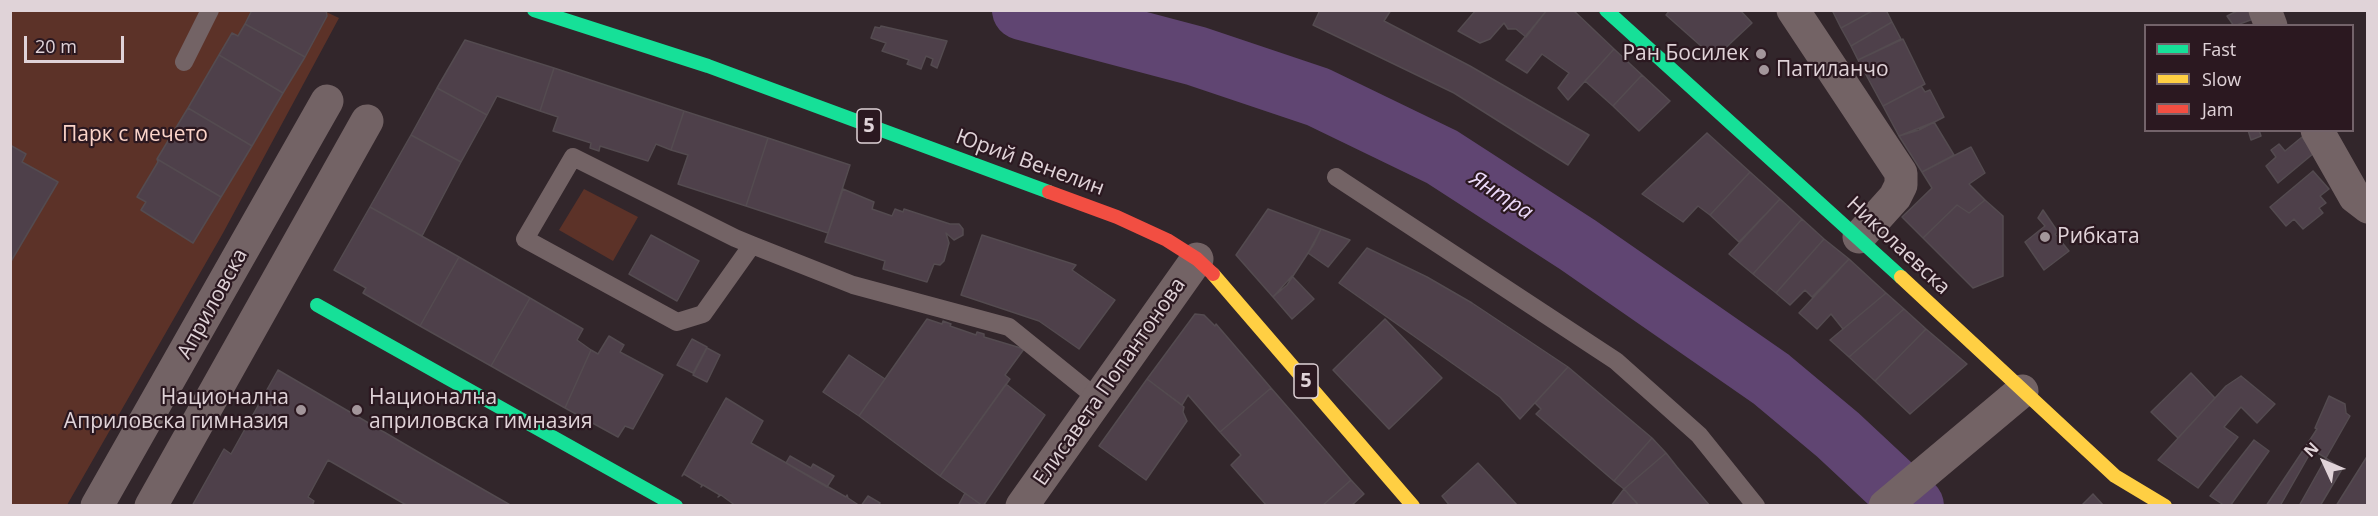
<!DOCTYPE html>
<html>
<head>
<meta charset="utf-8">
<style>
  body { margin:0 }
  #map { position:relative; width:2378px; height:516px; overflow:hidden; background:#32262b; font-family:"Open Sans",sans-serif }
  canvas { display:block }
  .frame { position:absolute; inset:0; border:12px solid #e0d3d8; pointer-events:none }
  .legend { position:absolute; left:2144px; top:24px; width:210px; height:108px; box-sizing:border-box; background:#2b1820; border:2px solid #73636a; margin:0; padding:8px 10px; list-style:none; font-size:18px; color:#e0d3d8 }
  .legend li { display:flex; align-items:center; gap:12px; height:30px }
  .legend b { width:30px; border:2px solid #73636a }
  .north { position:absolute; left:2294px; top:432px; width:60px; height:60px; -webkit-text-stroke:4px #2b1820; paint-order:stroke; rotate:314deg; font-size:16px; font-weight:700; line-height:24px; text-align:center; color:#e0d3d8 }
  .north::after { content:''; display:block; margin:auto; width:21px; height:27px; background:#e0d3d8; clip-path:polygon(50% 0,100% 100%,50% 72%,0 100%) }
  .scale { position:absolute; left:24px; top:36px; width:100px; height:27px; box-sizing:border-box; border:3px solid #e0d3d8; border-top:0; padding-left:8px; font-size:18px; line-height:21px; white-space:nowrap; color:#e0d3d8; -webkit-text-stroke:4px #2b1820; paint-order:stroke }
</style>
</head>
<body>
<div id="map">
<canvas width="2378" height="516"></canvas>
<div class="frame"></div>
<ul class="legend">
<li><b style="height:8px;background:#16e098"></b>Fast</li>
<li><b style="height:8px;background:#ffcf43"></b>Slow</li>
<li><b style="height:8px;background:#f24e42"></b>Jam</li>
</ul>
<div class="north">N</div>
<div class="scale">20 m</div>
</div>
<script>
const context = document.querySelector('canvas').getContext('2d');
context.lineJoin = 'round';
function fill(path, color) {
  context.fillStyle = color;
  context.fill(path, 'evenodd');
}
function poly(rows) {
  const path = new Path2D();
  for (const r of rows) {
    path.moveTo(r[0], r[1]);
    for (let i = 2; i < r.length; i += 2) path.lineTo(r[i], r[i + 1]);
  }
  return path;
}
function stroke(path, color, width, dash) {
  context.strokeStyle = color;
  context.lineWidth = width;
  context.lineCap = dash ? 'butt' : 'round';
  context.setLineDash(dash || []);
  context.stroke(path);
}
function label(font, color, halo, rows, align = 'center') {
  context.font = font + ' "Open Sans",sans-serif';
  context.lineWidth = 4.5;
  context.setLineDash([]);
  context.textBaseline = 'middle';
  context.strokeStyle = halo;
  context.fillStyle = color;
  for (const [text, x, y, turn = 0] of rows) {
    context.save();
    context.translate(x, y);
    context.rotate((+turn || 0) * Math.PI / 180);
    context.textAlign = isNaN(turn) ? turn : align;
    if (halo) context.strokeText(text, 0, 0);
    context.fillText(text, 0, 0);
    context.restore();
  }
}
const green = poly([
  [322,10,339,18,223,233,67,505,11,505,10,11],
  [584,189,638,217,613,261,559,230]
]);
const river = poly([
  [1022,10,1196,56,1318,97,1442,157,1578,245,1771,379,1838,435,1914,506]
]);
const building = poly([
  [252,10,326,10,327,16,305,57,245,24,252,10],
  [1320,10,1391,10,1384,21,1470,66,1589,135,1568,165,1454,93,1313,25,1320,10],
  [1476,10,1547,10,1526,37,1516,29,1508,29,1504,23,1490,39,1480,43,1458,31,1476,10],
  [1547,10,1573,10,1614,49,1568,100,1558,88,1569,73,1542,54,1527,73,1506,60,1547,10],
  [1670,10,1740,10,1752,23,1719,54,1710,54,1666,15,1670,10],
  [1832,10,1874,10,1841,28,1832,10],
  [1874,10,1886,10,1892,22,1851,46,1841,28,1874,10],
  [2239,10,2256,10,2259,17,2234,26,2227,16,2239,10],
  [1892,22,1901,39,1858,60,1851,46,1892,22],
  [245,24,305,57,283,93,219,55,232,33,238,36,245,24],
  [881,26,947,41,937,68,931,65,933,59,926,56,921,69,907,64,909,60,882,51,886,43,871,38,875,27,880,28,881,26],
  [1903,39,1925,84,1883,106,1858,60,1903,39],
  [465,40,554,68,540,111,497,96,487,115,437,88,465,40],
  [1614,49,1642,75,1613,106,1585,81,1614,49],
  [219,55,283,93,252,146,188,108,219,55],
  [554,68,684,111,671,150,656,144,648,161,600,146,599,151,590,148,591,143,553,131,558,117,540,111,554,68],
  [1642,75,1670,101,1639,131,1613,106,1642,75],
  [1921,86,1925,92,1930,90,1944,117,1919,130,1899,136,1883,106,1921,86],
  [437,88,487,115,461,162,411,135,437,88],
  [188,108,252,146,221,197,157,159,188,108],
  [684,111,768,138,746,206,678,184,688,155,671,150,684,111],
  [1934,122,1954,155,1922,172,1899,136,1934,122],
  [2248,130,2259,130,2261,136,2251,140,2248,130],
  [1707,133,1750,172,1710,215,1698,206,1683,222,1642,194,1707,133],
  [411,135,461,162,422,236,370,207,411,135],
  [2302,137,2314,153,2278,183,2266,166,2276,157,2271,150,2279,144,2285,151,2302,137],
  [768,138,850,165,828,233,746,206,768,138],
  [10,145,26,154,22,162,58,182,10,263,10,145],
  [1971,147,1985,173,1969,184,1985,200,1969,213,1957,205,1923,238,1902,217,1932,188,1922,172,1971,147],
  [157,159,221,197,193,243,141,210,146,202,137,197,158,162,157,159],
  [2313,171,2329,189,2320,196,2326,203,2319,208,2323,213,2303,229,2294,219,2286,226,2270,207,2313,171],
  [1750,172,1780,199,1739,242,1710,215,1750,172],
  [843,189,874,202,872,209,892,216,895,209,903,212,904,209,950,224,959,224,963,229,963,235,954,240,946,233,949,243,944,261,940,265,934,264,927,282,883,269,885,261,825,242,843,189],
  [1780,199,1802,219,1753,274,1729,254,1780,199],
  [1985,200,2003,216,2003,276,1973,288,1923,238,1957,205,1969,213,1985,200],
  [370,207,459,257,420,326,363,293,366,288,334,270,370,207],
  [1268,209,1321,229,1314,244,1287,285,1273,297,1236,255,1268,209],
  [2043,210,2058,232,2055,234,2069,251,2044,270,2025,242,2045,226,2038,218,2043,210],
  [1802,219,1824,239,1776,293,1753,274,1802,219],
  [1321,229,1350,240,1328,267,1308,253,1321,229],
  [651,235,699,261,677,301,629,274,651,235],
  [982,235,1076,265,1072,270,1115,300,1079,349,1039,321,961,295,982,235],
  [1824,239,1849,259,1812,297,1805,290,1790,305,1776,293,1824,239],
  [1367,248,1427,277,1472,303,1568,367,1520,419,1500,397,1339,283,1367,248],
  [459,257,530,298,491,366,420,326,459,257],
  [1849,259,1886,293,1843,329,1831,314,1817,329,1799,313,1849,259],
  [1292,276,1314,299,1292,319,1273,297,1292,276],
  [1886,293,1904,309,1849,357,1830,340,1886,293],
  [530,298,583,329,577,340,591,350,565,408,491,366,530,298],
  [1904,309,1926,329,1875,381,1849,357,1904,309],
  [1195,314,1204,315,1215,326,1216,324,1271,388,1220,432,1188,395,1182,405,1147,379,1195,314],
  [927,319,942,324,943,321,951,324,950,326,976,335,977,332,984,334,984,337,1024,349,1005,375,1010,379,940,476,859,416,927,319],
  [1385,319,1442,378,1389,429,1333,370,1385,319],
  [1926,329,1967,364,1910,414,1875,381,1926,329],
  [609,336,624,345,620,352,663,375,633,429,625,426,618,437,565,408,591,350,598,354,609,336],
  [692,339,707,347,693,373,677,365,692,339],
  [707,348,720,355,707,382,693,375,707,348],
  [849,355,885,379,859,416,823,392,849,355],
  [1568,367,1652,438,1614,481,1536,414,1541,409,1535,403,1568,367],
  [278,370,437,463,512,506,408,506,328,460,308,497,314,501,312,506,192,506,224,449,231,454,278,370],
  [2191,373,2215,398,2178,438,2151,412,2191,373],
  [2241,376,2275,404,2257,423,2241,407,2224,427,2238,437,2198,488,2158,460,2226,386,2241,376],
  [1147,379,1184,407,1183,412,1187,421,1146,480,1099,446,1147,379],
  [1006,384,1045,415,983,506,940,476,1006,384],
  [1271,388,1351,480,1322,506,1267,506,1231,465,1241,455,1220,432,1271,388],
  [2329,396,2345,404,2346,413,2350,416,2326,458,2306,446,2317,429,2315,428,2329,396],
  [726,398,763,421,751,443,846,497,847,495,848,498,860,506,736,506,721,495,718,497,720,495,703,485,701,487,702,485,684,474,682,476,726,398],
  [1652,438,1666,453,1624,489,1614,481,1652,438],
  [2254,440,2269,451,2230,506,2225,506,2210,496,2254,440],
  [2306,446,2312,450,2280,506,2266,506,2306,446],
  [1666,453,1677,467,1710,506,1639,506,1624,489,1666,453],
  [2368,455,2368,506,2336,506,2368,455],
  [790,456,811,468,813,464,834,476,827,487,786,463,790,456],
  [2326,458,2342,469,2320,506,2299,506,2326,458],
  [1478,463,1518,506,1450,506,1442,496,1478,463],
  [1351,480,1364,494,1351,506,1322,506,1351,480],
  [1624,489,1636,502,1639,506,1611,506,1624,489],
  [965,493,983,506,958,506,965,493],
  [2093,494,2104,506,2081,506,2093,494],
  [868,496,880,503,878,506,861,506,868,496]
]);
const lane = poly([
  [184,62,210,10],
  [1336,177,1616,361,1699,435,1756,506],
  [752,245,703,314,677,322,525,239,573,157,735,238,752,245,853,285,1009,327,1098,399]
]);
const street = poly([
  [1793,10,1901,173,1901,185,1895,197,1859,237],
  [2265,10,2271,26],
  [2317,130,2355,197,2368,207],
  [97,506,327,101],
  [151,506,367,121],
  [1022,506,1197,259],
  [1885,506,2022,391]
]);
const fast = poly([
  [534,10,708,66,1049,192],
  [1606,10,1901,277],
  [317,305,676,506]
]);
const slow = poly([
  [1213,274,1413,506],
  [1901,277,2115,476,2165,506]
]);
const jam = poly([
  [1049,192,1117,217,1167,240,1197,259,1213,274]
]);
const markers = [
  [1761,54,6,"#a3969b"],
  [1764,70,6,"#a3969b"],
  [2045,237,6,"#a3969b"],
  [301,410,6,"#a3969b"],
  [357,410,6,"#a3969b"]
];
const shields = [
  [869,126,24],
  [1306,381,24]
];
const shieldNames = [
  ["5",869,126],
  ["5",1306,381]
];
const poiNames = [
  ["Ран Босилек",1749,54,"right"],
  ["Патиланчо",1776,70],
  ["Рибката",2057,237],
  ["Национална",289,398,"right"],
  ["Априловска гимназия",289,422,"right"],
  ["Национална",369,398],
  ["априловска гимназия",369,422]
];
const parkNames = [
  ["Парк с мечето",135,135]
];
const streetNames = [
  ["Юрий Венелин",1030,163,20],
  ["Николаевска",1898,246,43],
  ["Априловска",213,304,-61],
  ["Елисавета Попантонова",1110,382,-55]
];
const waterNames = [
  ["Янтра",1501,196,33]
];
fill(green, '#5c3228');
stroke(river, '#604572', 60);
fill(building, '#4e404a');
stroke(building, '#544b50', 1.5);
stroke(lane, '#736365', 18);
stroke(street, '#736365', 33);
stroke(fast, '#16e098', 14);
stroke(slow, '#ffcf43', 14);
stroke(jam, '#f24e42', 14);
for (const [x, y, r, color] of markers) {
  const dot = new Path2D();
  dot.arc(x, y, r, 0, 2 * Math.PI);
  context.fillStyle = color;
  context.fill(dot);
  stroke(dot, '#2b1820', 2);
}
for (const [x, y, w] of shields) {
  const box = new Path2D();
  box.roundRect(x - w / 2, y - 17, w, 34, 4.5);
  context.fillStyle = '#2b1820';
  context.fill(box);
  stroke(box, '#e0d3d8', 1.5);
}
label('bold 20px', '#e0d3d8', null, shieldNames);
label('21px', '#e0d3d8', '#2b1820', poiNames, 'left');
label('21px', '#fbd4c9', '#2b1820', parkNames);
label('21px', '#e0d3d8', '#2b1820', streetNames);
label('italic 22px', '#ecdafa', '#2b1820', waterNames);
</script>
</body>
</html>
